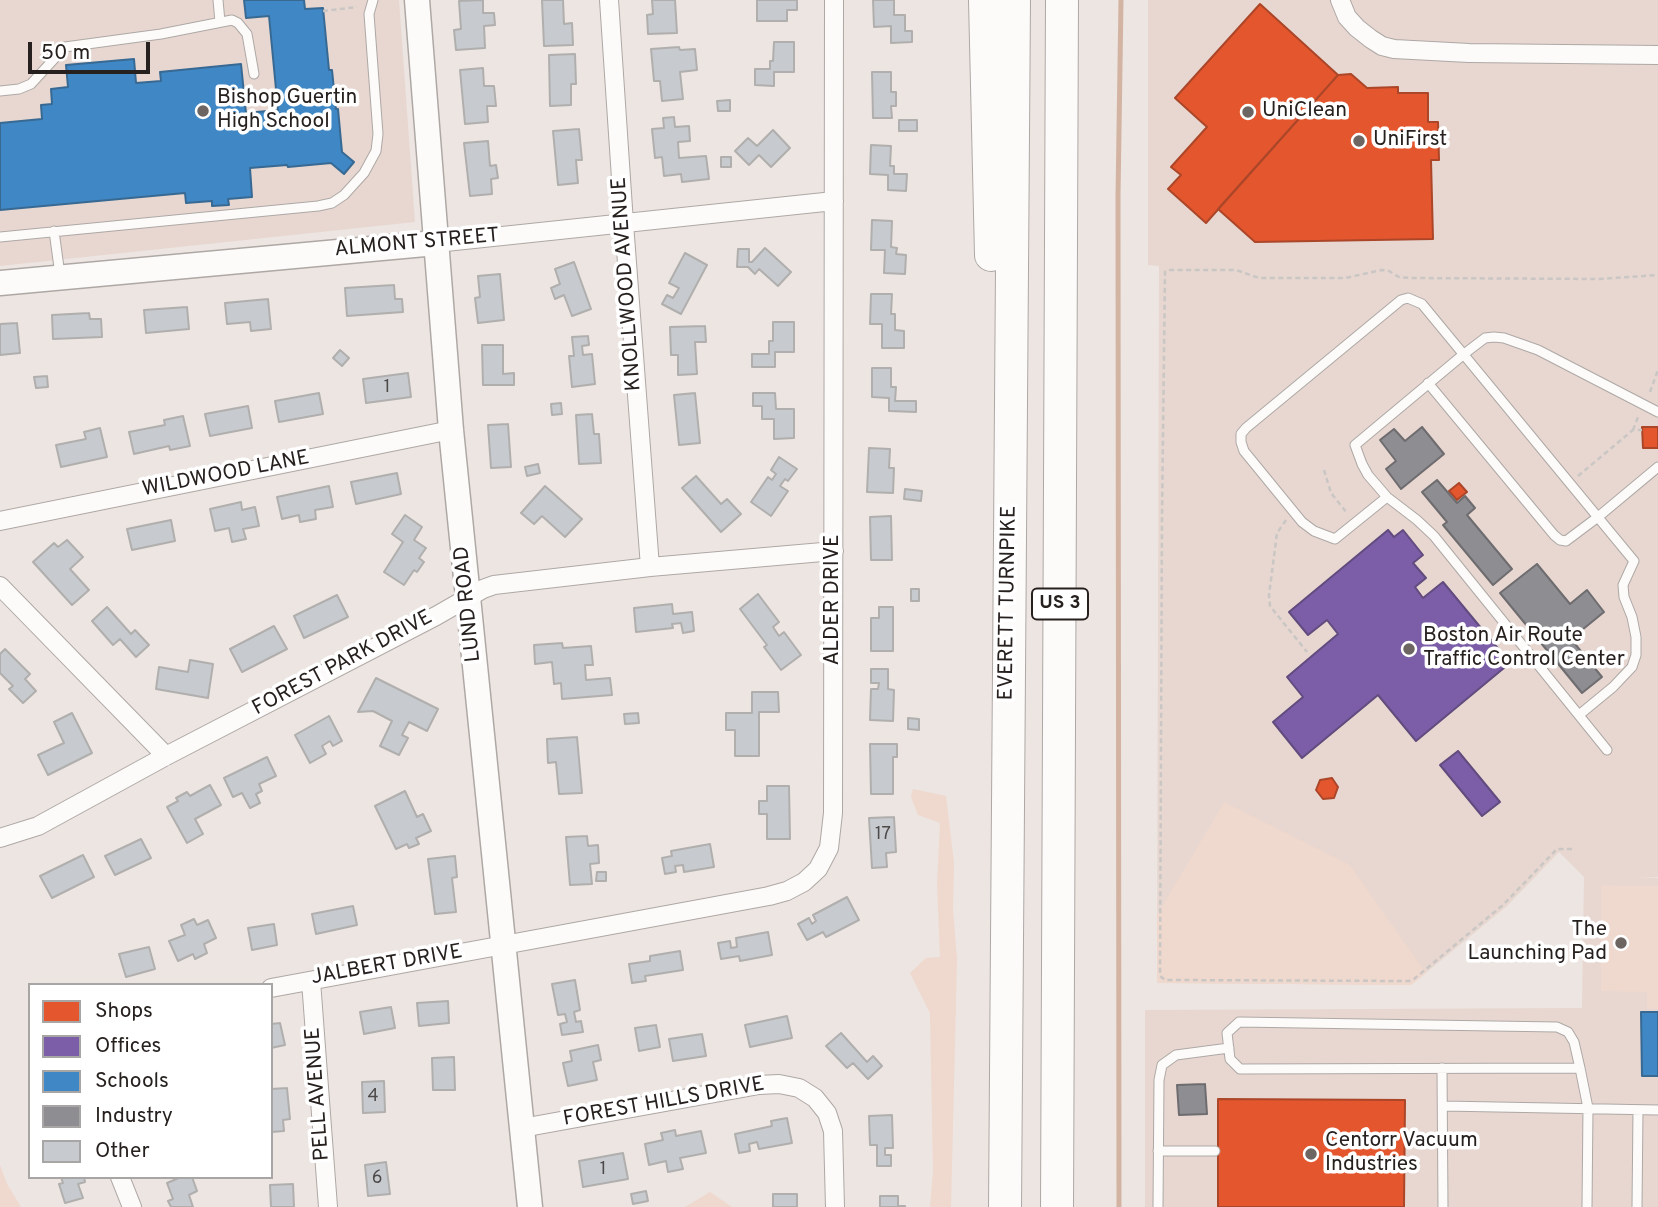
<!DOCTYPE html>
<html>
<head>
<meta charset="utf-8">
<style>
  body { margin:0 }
  #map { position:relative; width:1658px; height:1207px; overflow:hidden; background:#ede5e1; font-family:Overpass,sans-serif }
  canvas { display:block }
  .legend { position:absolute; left:28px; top:983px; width:245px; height:196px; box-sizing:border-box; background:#fff; border:2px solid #a8a6a5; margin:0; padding:9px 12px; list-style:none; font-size:21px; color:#26201e }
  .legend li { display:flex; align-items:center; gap:14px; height:35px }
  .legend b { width:35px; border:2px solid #a8a6a5 }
  .scale { position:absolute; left:28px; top:42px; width:122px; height:32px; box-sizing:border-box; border:4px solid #26201e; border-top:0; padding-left:9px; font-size:21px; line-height:24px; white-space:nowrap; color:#26201e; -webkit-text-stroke:5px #fff; paint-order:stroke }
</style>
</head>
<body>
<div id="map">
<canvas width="1658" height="1207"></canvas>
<ul class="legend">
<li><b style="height:19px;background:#e4572e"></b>Shops</li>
<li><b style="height:19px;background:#7b5ea7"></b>Offices</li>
<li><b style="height:19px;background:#3f88c5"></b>Schools</li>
<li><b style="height:19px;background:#8d8d92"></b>Industry</li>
<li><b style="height:19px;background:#c7cace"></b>Other</li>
</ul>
<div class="scale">50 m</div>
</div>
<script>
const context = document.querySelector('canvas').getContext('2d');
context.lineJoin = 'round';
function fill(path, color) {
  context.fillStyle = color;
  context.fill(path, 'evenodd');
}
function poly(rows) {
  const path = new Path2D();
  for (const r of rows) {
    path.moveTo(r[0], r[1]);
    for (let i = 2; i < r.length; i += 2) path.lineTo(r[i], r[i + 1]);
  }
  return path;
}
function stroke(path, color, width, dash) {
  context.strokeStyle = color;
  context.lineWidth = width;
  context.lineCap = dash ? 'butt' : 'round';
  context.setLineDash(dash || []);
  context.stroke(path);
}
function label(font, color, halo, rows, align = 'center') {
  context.font = font + ' Overpass,sans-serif';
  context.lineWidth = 7;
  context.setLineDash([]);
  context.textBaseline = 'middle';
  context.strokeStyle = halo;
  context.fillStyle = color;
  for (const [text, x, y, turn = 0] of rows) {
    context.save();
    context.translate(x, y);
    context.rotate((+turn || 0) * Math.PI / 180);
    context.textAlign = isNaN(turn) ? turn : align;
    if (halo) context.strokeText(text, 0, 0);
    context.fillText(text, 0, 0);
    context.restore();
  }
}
const built = poly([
  [0,0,399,0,415,222,0,266],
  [1148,0,1658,0,1658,877,1639,878,1658,878,1658,1207,1145,1207,1145,1010,1582,1008,1584,877,1559,852,1507,906,1411,985,1157,983,1159,266,1148,265]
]);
const green = poly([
  [913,789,946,796,954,863,953,909,957,959,951,1207,930,1207,933,1172,930,1013,910,973,926,958,940,957,937,884,940,823,918,815,911,797],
  [1224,802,1350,865,1426,973,1411,985,1157,983,1157,915],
  [1601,885,1658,886,1658,1009,1647,1009,1647,992,1601,991],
  [0,1165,7,1184,21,1207,0,1207],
  [710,1192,732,1207,685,1207]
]);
const shops = poly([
  [1260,4,1338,75,1206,223,1168,189,1181,175,1171,167,1207,127,1175,98,1260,4],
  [1351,74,1367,88,1398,87,1398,93,1428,93,1428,122,1438,122,1439,160,1431,160,1433,239,1255,242,1218,209,1338,75,1351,74],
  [1642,427,1658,427,1658,448,1643,448,1642,427],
  [1459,483,1467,492,1457,500,1449,491,1459,483],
  [1332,778,1338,787,1334,798,1323,799,1316,790,1320,780,1332,778],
  [1218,1099,1405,1100,1404,1207,1218,1207,1218,1099]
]);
const offices = poly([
  [1388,530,1394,537,1403,530,1423,555,1413,563,1426,578,1415,587,1423,598,1443,582,1510,663,1416,741,1378,695,1302,758,1273,722,1303,697,1287,677,1338,634,1327,620,1308,635,1289,612,1388,530],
  [1458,751,1500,802,1482,816,1440,765,1458,751]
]);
const schools = poly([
  [244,0,304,0,305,9,323,8,329,70,332,70,336,109,338,109,342,152,354,162,344,174,331,163,288,167,287,165,250,168,252,197,228,199,229,205,212,206,212,201,186,203,185,193,0,210,0,123,42,119,41,105,52,104,51,89,68,87,66,65,134,59,136,83,161,81,160,72,241,64,246,113,278,110,269,16,246,18,244,0],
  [1641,1012,1658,1012,1658,1076,1642,1076,1641,1012]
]);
const industry = poly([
  [1422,427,1444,454,1401,489,1386,469,1396,461,1380,440,1394,429,1405,441,1422,427],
  [1437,480,1457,503,1465,496,1475,508,1467,515,1512,569,1493,585,1443,525,1447,522,1422,492,1437,480],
  [1537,564,1570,604,1587,590,1604,612,1571,639,1602,677,1582,693,1500,593,1537,564],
  [1205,1084,1207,1114,1179,1115,1177,1085,1205,1084]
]);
const stream = poly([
  [1119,1207,1118,197,1121,0]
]);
const building = poly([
  [483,0,483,13,494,13,495,25,484,26,485,48,456,50,454,30,461,29,459,1,483,0],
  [542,0,563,0,564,24,572,23,573,45,544,46,542,0],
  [652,0,675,0,677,33,648,34,647,15,653,14,652,0],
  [757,0,797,0,797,10,787,10,787,21,757,21,757,0],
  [873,0,894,0,894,15,905,15,905,31,912,31,912,42,891,43,891,26,874,27,873,0],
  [774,42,794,42,794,72,774,72,774,86,755,85,755,69,770,69,770,61,773,61,774,42],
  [679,47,680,50,695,49,697,70,680,72,683,99,662,101,660,81,654,81,651,49,679,47],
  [575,54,576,84,571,84,571,105,550,106,549,55,575,54],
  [483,68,484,86,494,86,496,106,487,106,488,122,465,124,460,70,483,68],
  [872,72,891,72,891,92,896,92,896,106,891,106,892,118,873,118,872,72],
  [730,100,730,111,718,111,717,101,730,100],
  [674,117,675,127,689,126,690,141,678,142,679,158,706,156,709,179,682,182,681,174,664,176,662,157,655,158,652,129,664,128,663,118,674,117],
  [899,120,917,120,917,131,899,131,899,120],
  [579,129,582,160,576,160,578,183,558,185,553,131,579,129],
  [773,130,790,148,771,167,759,155,749,165,735,151,748,138,757,146,773,130],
  [488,141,490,166,496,165,498,178,491,179,492,194,470,196,464,143,488,141],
  [871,145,891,146,890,166,894,166,894,174,907,174,906,191,888,190,888,175,870,174,871,145],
  [721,157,731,157,731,167,721,167,721,157],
  [872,220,892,221,891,247,897,248,896,254,906,255,905,274,884,273,885,250,871,250,872,220],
  [765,248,791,272,778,286,759,269,755,274,748,267,737,267,738,249,749,249,749,262,752,262,765,248],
  [685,253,707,265,681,314,662,304,667,295,673,298,679,288,669,283,685,253],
  [574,262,591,309,572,316,564,295,555,299,551,288,560,284,555,269,574,262],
  [500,274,504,320,478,323,475,298,480,297,478,276,500,274],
  [394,285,395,299,402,299,403,312,347,316,345,288,394,285],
  [871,294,892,294,891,314,895,314,895,330,904,331,904,348,882,348,882,324,870,324,871,294],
  [268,299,271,329,251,331,250,322,227,324,225,303,268,299],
  [187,307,189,329,146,333,144,310,187,307],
  [89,313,90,319,101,319,102,337,53,339,52,315,89,313],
  [773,322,794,322,794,352,775,352,775,367,752,367,752,354,769,354,769,341,773,341,773,322],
  [17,323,20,353,0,355,0,324,17,323],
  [705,326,706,342,695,342,697,374,678,375,678,355,671,355,670,327,705,326],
  [588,336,589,345,582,346,583,355,592,354,595,384,572,387,569,356,574,356,572,337,588,336],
  [482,345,503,345,503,374,514,373,514,385,483,385,482,345],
  [340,350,349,358,342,366,333,358,340,350],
  [872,368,891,368,891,387,896,387,895,401,916,401,916,412,889,411,889,398,872,397,872,368],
  [408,373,411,397,366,403,363,379,408,373],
  [47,376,48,387,36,388,34,377,47,376],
  [319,393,323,414,279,422,275,401,319,393],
  [695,393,700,443,679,445,674,395,695,393],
  [753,393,775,393,776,409,794,409,794,438,774,439,774,419,762,419,762,406,753,406,753,393],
  [561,403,562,414,552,415,551,404,561,403],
  [248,406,252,428,210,436,205,414,248,406],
  [592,414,594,434,599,434,601,463,579,464,576,415,592,414],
  [183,416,190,446,170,450,169,446,134,454,129,432,165,425,164,420,183,416],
  [508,424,511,467,491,468,488,425,508,424],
  [100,428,107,457,61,467,56,445,86,439,84,432,100,428],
  [869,448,890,449,889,468,894,468,893,493,867,492,869,448],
  [779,457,797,469,788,481,785,479,780,486,788,491,771,516,751,502,768,477,772,480,776,474,771,470,779,457],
  [538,464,540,473,527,476,525,467,538,464],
  [397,473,401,494,356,504,351,482,397,473],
  [696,476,721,504,727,499,741,514,721,532,682,488,696,476],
  [329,486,333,507,315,510,316,519,300,522,299,515,282,519,277,497,329,486],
  [545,486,582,519,565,537,542,516,534,524,521,513,545,486],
  [905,489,922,491,921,501,904,499,905,489],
  [241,502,242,510,255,507,259,526,243,529,246,539,232,542,229,528,215,531,210,509,241,502],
  [405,515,422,527,414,540,426,548,419,558,424,562,417,572,414,570,404,585,384,572,403,542,392,534,405,515],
  [891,516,892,560,871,560,870,517,891,516],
  [171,520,175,541,132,550,127,529,171,520],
  [67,540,83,557,70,569,89,590,72,605,33,562,54,543,58,547,67,540],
  [911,589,919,589,919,601,911,601,911,589],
  [758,594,779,622,773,627,779,636,784,632,801,655,781,670,764,647,767,645,740,609,758,594],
  [337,595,348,617,304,638,294,616,337,595],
  [672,604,673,614,692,612,694,631,683,633,681,623,672,624,673,628,636,632,634,608,672,604],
  [107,607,131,634,135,630,149,645,136,657,120,639,113,645,92,621,107,607],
  [879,607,893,607,893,651,871,651,871,618,879,618,879,607],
  [274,626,287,649,242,672,230,649,274,626],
  [562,643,563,648,591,646,593,665,585,665,586,680,610,678,612,695,562,699,561,683,554,684,552,662,535,664,534,645,562,643],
  [5,649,30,674,25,679,36,691,23,703,9,689,13,686,0,673,0,654,5,649],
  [190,660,213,664,208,698,156,689,159,667,188,672,190,660],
  [871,669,888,669,888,689,894,690,893,721,870,720,871,689,878,689,879,683,871,683,871,669],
  [376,678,438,709,427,731,409,722,402,735,408,738,399,755,380,746,392,721,373,711,358,712,376,678],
  [752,692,778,692,779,712,759,712,759,756,735,756,735,730,726,730,726,713,752,713,752,692],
  [72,713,92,753,48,775,38,755,64,743,54,722,72,713],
  [638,713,639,723,625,724,624,714,638,713],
  [329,716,342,741,333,746,330,741,322,746,326,754,310,763,295,735,329,716],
  [908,718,919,719,919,730,908,729,908,718],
  [577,737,582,793,559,794,556,762,548,763,547,739,577,737],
  [870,744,897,744,897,757,893,757,893,794,871,794,870,744],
  [267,757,276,776,259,784,262,791,256,794,260,803,250,808,242,793,233,797,224,778,267,757],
  [210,785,221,805,195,819,203,834,187,843,167,807,178,801,176,798,187,792,190,796,210,785],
  [767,786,789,786,790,839,767,839,767,814,759,814,759,801,767,801,767,786],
  [405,791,417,817,423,814,431,831,416,838,419,844,409,848,407,844,396,849,375,806,405,791],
  [894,817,896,852,886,853,887,867,872,868,869,818,894,817],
  [587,836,588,846,598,845,599,863,590,864,592,884,570,885,566,837,587,836],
  [141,839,151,858,115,875,105,856,141,839],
  [710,844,714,867,684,872,683,865,675,866,676,872,665,874,662,858,672,856,671,851,710,844],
  [83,855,94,877,52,898,40,876,83,855],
  [455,856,457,877,452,878,456,912,435,914,428,859,455,856],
  [597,872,606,872,606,881,596,881,597,872],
  [847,897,859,920,826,937,823,932,807,940,798,924,809,918,812,924,816,921,813,915,847,897],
  [353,906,357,925,316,934,312,914,353,906],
  [194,919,197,925,208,920,216,938,204,944,207,953,195,959,193,954,178,961,169,941,185,935,181,925,194,919],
  [274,924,277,945,252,950,248,928,274,924],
  [768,932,772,955,740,961,739,956,721,959,718,943,730,941,731,948,737,947,736,938,768,932],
  [149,947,155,969,126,977,119,954,149,947],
  [680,951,683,970,645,976,646,981,632,983,629,964,650,961,650,956,680,951],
  [575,980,580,1010,574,1012,576,1022,581,1021,583,1032,562,1035,560,1024,567,1022,565,1014,558,1015,552,984,575,980],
  [448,1001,449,1023,419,1026,417,1003,448,1001],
  [391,1007,395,1028,364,1034,360,1012,391,1007],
  [787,1016,792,1038,750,1047,745,1025,787,1016],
  [280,1023,285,1045,271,1048,271,1024,280,1023],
  [656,1025,660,1047,639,1051,635,1028,656,1025],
  [841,1033,867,1062,873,1056,882,1066,868,1079,853,1063,847,1068,826,1046,841,1033],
  [702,1034,706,1056,673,1061,669,1039,702,1034],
  [598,1045,601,1060,593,1062,597,1080,568,1086,563,1063,572,1061,570,1051,598,1045],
  [454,1057,455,1090,433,1090,432,1058,454,1057],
  [384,1081,385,1112,363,1113,362,1082,384,1081],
  [287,1088,290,1119,283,1120,284,1131,271,1132,271,1089,287,1088],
  [892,1115,893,1148,885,1148,885,1155,891,1155,891,1166,877,1166,877,1145,870,1145,869,1116,892,1115],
  [787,1118,792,1143,759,1149,757,1142,749,1144,750,1151,739,1153,735,1134,772,1126,771,1121,787,1118],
  [675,1130,676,1136,701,1131,706,1153,680,1158,683,1169,668,1172,666,1161,649,1165,645,1144,663,1140,661,1133,675,1130],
  [623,1153,628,1179,583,1187,579,1161,623,1153],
  [386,1162,390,1194,368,1196,365,1165,386,1162],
  [61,1177,84,1177,85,1182,78,1184,83,1198,65,1203,59,1184,63,1183,61,1177],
  [181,1177,192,1177,197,1191,189,1195,193,1207,171,1207,168,1201,173,1199,167,1183,181,1177],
  [293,1184,294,1207,271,1207,270,1185,293,1184],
  [646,1191,648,1201,633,1204,631,1194,646,1191],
  [773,1194,797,1194,797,1207,773,1207,773,1194],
  [880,1196,898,1196,898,1206,905,1206,905,1207,880,1207,880,1196]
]);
const path = poly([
  [323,11,357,7],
  [1650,392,1658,370],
  [1633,430,1638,417],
  [1324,470,1331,493,1347,513],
  [1578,476,1633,430,1642,430],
  [1286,520,1277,533,1269,595,1270,606,1307,652],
  [1572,849,1557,849,1503,905,1414,979,1409,981,1168,980,1165,980,1160,976,1162,517,1165,272,1169,270,1236,270,1259,278,1345,278,1382,270,1389,271,1399,277,1410,278,1599,279,1658,275]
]);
const lane = poly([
  [218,0,220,22],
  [0,91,19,89,31,84,65,47,161,34,232,20,238,23,247,34,254,74],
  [54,231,60,275],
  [0,237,318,206,332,203,344,195,364,173,376,151,378,134,369,14,373,0],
  [1428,383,1554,535,1560,540,1566,541,1598,517,1658,467],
  [1387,497,1368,475,1362,464,1355,445,1464,354,1485,338,1494,337,1504,338,1538,350,1658,412],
  [1579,715,1613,687,1632,667,1636,655,1636,637,1632,617,1624,597,1623,585,1634,561,1422,304,1408,298,1401,300,1246,428,1241,434,1241,442,1244,451,1302,522,1314,531,1335,539,1387,497,1417,520,1434,536,1607,750],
  [1442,1068,1443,1207],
  [1580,1068,1240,1069,1230,1059,1227,1033,1239,1022,1557,1027,1568,1032,1574,1042,1580,1068,1588,1108,1587,1207],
  [1443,1106,1658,1110],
  [1158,1151,1215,1151],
  [1158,1207,1159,1080,1162,1065,1176,1055,1229,1048],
  [1637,1207,1638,1110]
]);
const street = poly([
  [609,0,624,223,650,567],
  [1340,0,1347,17,1357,28,1371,39,1382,46,1394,49,1469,53,1658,55],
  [436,243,834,201],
  [0,521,451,430],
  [0,586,166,756],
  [0,838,38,826,166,756,436,616,483,589,494,585,650,567,834,551],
  [311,981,328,1207],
  [271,988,769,896,787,891,804,882,818,869,829,848,833,813,834,0],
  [522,1128,759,1085,779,1084,799,1088,815,1098,827,1113,833,1131,835,1207],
  [120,1177,132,1207]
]);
const secondary = poly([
  [417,0,451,430,530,1207],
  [0,283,436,243]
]);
const highway = poly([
  [985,0,991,255],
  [1005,1207,1014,0],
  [1057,1207,1062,0]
]);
const markers = [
  [203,111,7,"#6c6562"],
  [1248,112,7,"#6c6562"],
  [1359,141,7,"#6c6562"],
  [1409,649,7,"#6c6562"],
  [1621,943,7,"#6c6562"],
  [1311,1154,7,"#6c6562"]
];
const numberNames = [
  ["1",387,388],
  ["17",883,835],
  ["4",373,1097],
  ["1",603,1170],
  ["6",377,1179]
];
const shields = [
  [1060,604,56]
];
const shieldNames = [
  ["US 3",1060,604]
];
const poiNames = [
  ["Bishop Guertin",217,99],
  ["High School",217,123],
  ["UniClean",1262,112],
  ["UniFirst",1373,141],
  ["Boston Air Route",1423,637],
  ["Traffic Control Center",1423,661],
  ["The",1607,931,"right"],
  ["Launching Pad",1607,955,"right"],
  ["Centorr Vacuum",1325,1142],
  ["Industries",1325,1166]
];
const streetNames = [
  ["ALMONT STREET",417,244,-5],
  ["KNOLLWOOD AVENUE",628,284,-94],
  ["WILDWOOD LANE",226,475,-11],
  ["ALDER DRIVE",834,600,-90],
  ["EVERETT TURNPIKE",1009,603,-89],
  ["LUND ROAD",469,604,-96],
  ["FOREST PARK DRIVE",343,664,-28],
  ["JALBERT DRIVE",387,966,-10],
  ["PELL AVENUE",319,1094,-94],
  ["FOREST HILLS DRIVE",664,1103,-10]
];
fill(built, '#e7d7d0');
fill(green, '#efd8cd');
fill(shops, '#e4572e');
stroke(shops, '#ab4629', 2);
fill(offices, '#7b5ea7');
stroke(offices, '#624b7e', 2);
fill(schools, '#3f88c5');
stroke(schools, '#386993', 2);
fill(industry, '#8d8d92');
stroke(industry, '#6e6c6f', 2);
stroke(stream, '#d3b4a3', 5);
fill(building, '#c7cace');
stroke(building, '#b0afae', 2);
stroke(lane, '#aea8a5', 11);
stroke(street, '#aea8a5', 20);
stroke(secondary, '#aea8a5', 27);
stroke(highway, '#aea8a5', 34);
stroke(path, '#c9c6c4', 2.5, [5, 3.5]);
stroke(lane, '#fcfbfa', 9);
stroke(street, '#fcfbfa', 18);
stroke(secondary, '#fcfbfa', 24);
stroke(highway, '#fcfbfa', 32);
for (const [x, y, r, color] of markers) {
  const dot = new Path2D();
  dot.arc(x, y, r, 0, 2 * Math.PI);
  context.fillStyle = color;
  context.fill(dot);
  stroke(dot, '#fff', 2.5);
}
label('18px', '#4e4a4a', null, numberNames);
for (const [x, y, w] of shields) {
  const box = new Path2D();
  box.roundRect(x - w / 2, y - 15.5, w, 31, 5);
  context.fillStyle = '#fff';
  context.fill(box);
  stroke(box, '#26201e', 2);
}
label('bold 19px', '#26201e', null, shieldNames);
label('21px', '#26201e', '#fff', poiNames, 'left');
label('21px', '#26201e', '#fff', streetNames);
</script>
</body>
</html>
